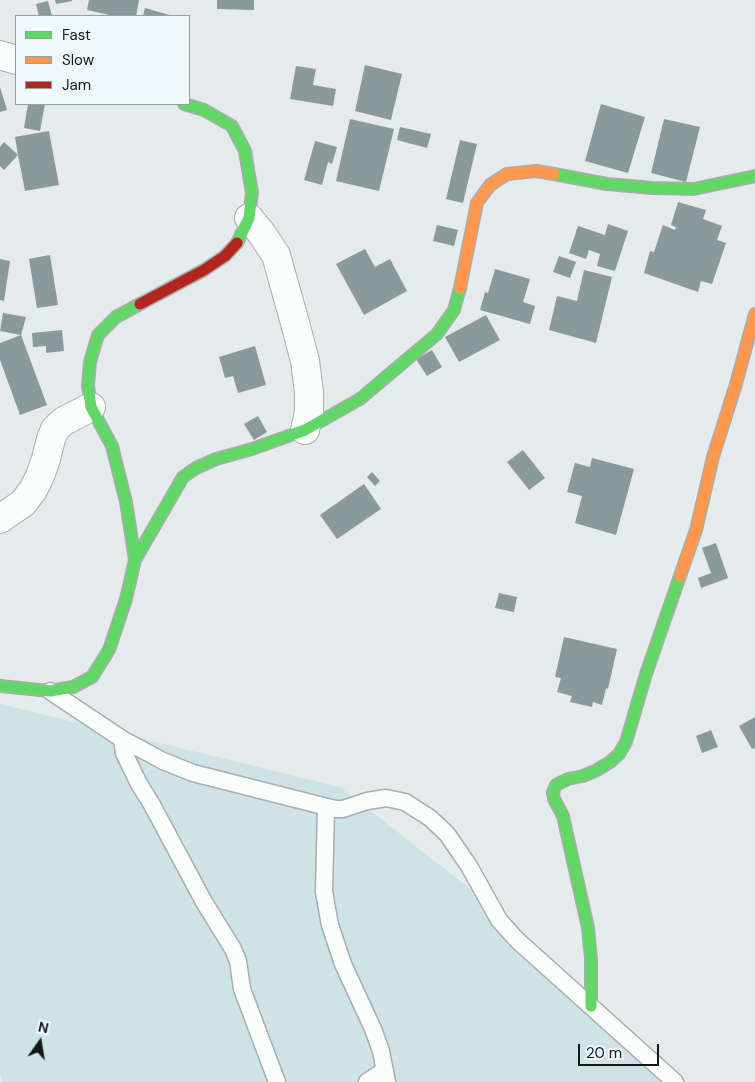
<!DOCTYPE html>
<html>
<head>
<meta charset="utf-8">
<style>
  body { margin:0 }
  #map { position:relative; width:755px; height:1082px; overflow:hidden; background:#e5eaea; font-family:"DM Sans",sans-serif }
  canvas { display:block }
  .legend { position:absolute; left:15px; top:15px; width:175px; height:90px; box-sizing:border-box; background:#eff9fb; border:1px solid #979fa0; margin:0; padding:6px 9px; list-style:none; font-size:15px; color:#141818 }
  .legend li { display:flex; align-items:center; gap:10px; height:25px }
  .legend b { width:25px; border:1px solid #979fa0 }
  .north { position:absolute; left:15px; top:1017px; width:50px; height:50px; -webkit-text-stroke:4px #eff9fb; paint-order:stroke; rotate:13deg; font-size:14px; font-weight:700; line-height:20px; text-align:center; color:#141818 }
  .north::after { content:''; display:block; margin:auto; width:18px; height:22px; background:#141818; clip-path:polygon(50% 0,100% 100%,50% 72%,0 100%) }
  .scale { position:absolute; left:578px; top:1044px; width:81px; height:22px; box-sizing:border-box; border:2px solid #141818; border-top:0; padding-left:6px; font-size:15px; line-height:18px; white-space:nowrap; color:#141818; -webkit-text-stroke:4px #eff9fb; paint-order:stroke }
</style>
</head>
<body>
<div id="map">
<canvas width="755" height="1082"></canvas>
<ul class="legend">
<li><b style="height:6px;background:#63d668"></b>Fast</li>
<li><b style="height:6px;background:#ff974d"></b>Slow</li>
<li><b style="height:6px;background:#b3261e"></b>Jam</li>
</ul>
<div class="north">N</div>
<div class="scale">20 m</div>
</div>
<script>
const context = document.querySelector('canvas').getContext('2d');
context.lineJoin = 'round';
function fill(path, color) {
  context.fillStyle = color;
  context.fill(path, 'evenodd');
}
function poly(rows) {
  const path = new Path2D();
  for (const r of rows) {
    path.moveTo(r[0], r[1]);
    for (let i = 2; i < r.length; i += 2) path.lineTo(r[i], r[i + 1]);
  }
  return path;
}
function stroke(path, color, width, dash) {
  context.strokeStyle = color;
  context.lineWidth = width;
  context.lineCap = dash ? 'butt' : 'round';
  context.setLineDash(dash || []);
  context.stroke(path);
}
const green = poly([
  [0,704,340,787,501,913,681,1082,2,1082,0,1073]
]);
const building = poly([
  [55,0,72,0,72,1,56,4],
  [89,0,139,0,136,16,114,16,87,10],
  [217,0,254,0,254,10,217,9],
  [48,1,52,16,39,16,36,4],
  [145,8,173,16,143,16],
  [365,65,402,74,391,120,355,111],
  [296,66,316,69,313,85,336,89,333,106,290,99],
  [0,87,7,110,0,112],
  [28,104,45,104,40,131,24,128],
  [601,104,645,117,628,173,585,161],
  [350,119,394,129,379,191,336,181],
  [664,119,700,127,686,182,651,173],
  [400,127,431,134,427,148,397,140],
  [49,131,59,185,25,191,18,155,4,170,0,166,0,147,4,142,18,155,15,137],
  [460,140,477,144,463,203,446,199],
  [315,141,337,147,332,164,328,162,322,185,304,180],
  [678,202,706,210,703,219,722,226,717,240,726,243,712,284,701,281,698,292,644,273,650,251,654,252,663,225,675,230,676,227,671,225],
  [608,224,628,231,615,271,597,266,600,254,589,250,586,259,569,253,578,226,605,235],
  [437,225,458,230,454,246,433,241],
  [365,249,375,267,390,259,407,291,364,315,336,264],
  [50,255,58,305,37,308,29,259],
  [559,256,576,262,570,278,553,272],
  [0,259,10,261,4,301,0,300],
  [495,269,530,279,523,302,535,306,530,324,480,310,485,292,488,293],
  [584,270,612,277,596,343,549,330,557,296,577,301],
  [3,313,26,317,21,335,47,405,20,415,0,360,0,343,21,335,0,331],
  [486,315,500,340,459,362,445,337],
  [62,330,64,351,46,353,46,346,33,347,32,333],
  [255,346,266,385,238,393,233,376,225,378,219,357],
  [432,350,442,367,427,376,416,359],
  [258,416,267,432,254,440,244,424],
  [523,450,545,478,529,490,507,462],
  [592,458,634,469,616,535,575,523,582,496,567,492,575,463,590,467],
  [372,472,380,481,375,486,367,477],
  [364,484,381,509,337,539,320,515],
  [716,543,728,578,701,588,698,578,711,573,702,548],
  [499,593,517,597,514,612,495,608],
  [564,637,617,649,608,689,606,688,602,705,593,702,592,707,570,702,572,696,557,692,561,678,555,677],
  [755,717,755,748,752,749,739,726],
  [711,730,718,747,702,753,696,736]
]);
const lane = poly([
  [50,691,122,739,163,761,193,773,335,809,343,809,367,801,386,798,405,802,430,818,447,834,469,866,499,920,517,940,675,1082],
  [122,739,124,753,139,784,151,803,204,902,233,949,238,961,242,989,277,1082],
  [326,807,324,892,330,925,343,964,373,1029,381,1051,387,1082],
  [367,1082,385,1070]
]);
const street = poly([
  [0,55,16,60],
  [249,218,262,234,276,255,295,323,305,361,309,392,309,412,305,430],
  [0,519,23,503,33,490,40,476,46,459,51,439,55,429,64,421,91,407]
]);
const fast = poly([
  [184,104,204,110,232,126,245,151,252,193,249,218,237,243],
  [554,174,607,184,652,188,694,189,755,176],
  [135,560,183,477,196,468,216,459,252,449,305,430,360,399,437,334,454,310,460,288],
  [0,686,50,691,73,687,92,677,109,650,126,599,135,560,126,502,112,446,91,407,88,386,90,362,98,335,116,317,140,304],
  [591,1006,591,959,588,928,563,816,554,799,553,792,556,785,568,779,583,776,597,770,610,762,619,754,626,742,646,674,680,576]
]);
const slow = poly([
  [460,288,477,203,490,185,507,174,536,171,554,174],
  [680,576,696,530,713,457,736,384,755,314]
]);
const jam = poly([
  [140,304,204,270,225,256,237,243]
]);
fill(green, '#cde3e6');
fill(building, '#8a999a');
stroke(lane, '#a9adae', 19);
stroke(street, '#a9adae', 30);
stroke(fast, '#a9adae', 14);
stroke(slow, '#a9adae', 14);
stroke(jam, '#a9adae', 14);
stroke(lane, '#fbfcfc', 16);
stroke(street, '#fbfcfc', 28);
stroke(fast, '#63d668', 11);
stroke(slow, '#ff974d', 11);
stroke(jam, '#b3261e', 11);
</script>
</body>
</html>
